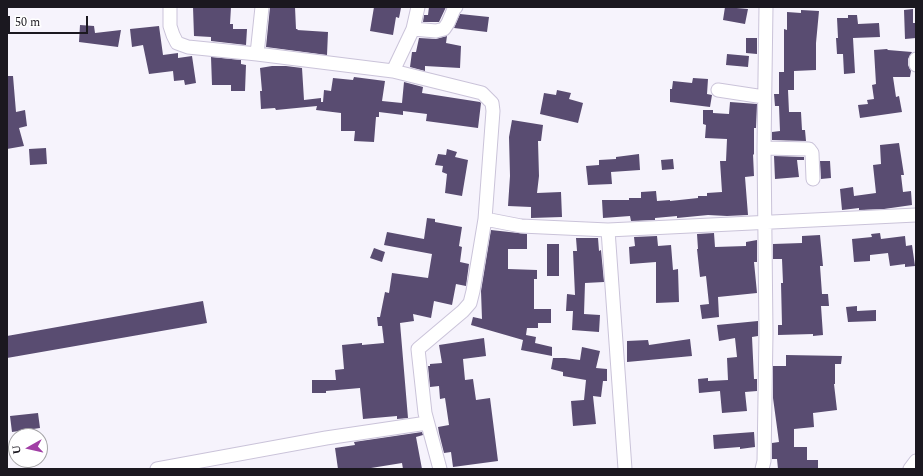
<!DOCTYPE html>
<html>
<head>
<meta charset="utf-8">
<style>
  body { margin:0 }
  #map { position:relative; width:923px; height:476px; overflow:hidden; background:#f6f3fc; font-family:Spectral,serif }
  canvas { display:block }
  .frame { position:absolute; inset:0; border:8px solid #1b1820; pointer-events:none }
  .north { position:absolute; left:8px; top:428px; width:40px; height:40px; box-sizing:border-box; background:#fff; border:1px solid #a4a3a6; border-radius:50%; rotate:262deg; font-size:11px; font-weight:700; line-height:16px; text-align:center; color:#1b1820 }
  .north::after { content:''; display:block; margin:auto; width:14px; height:18px; background:#a13ea5; clip-path:polygon(50% 0,100% 100%,50% 72%,0 100%) }
  .scale { position:absolute; left:8px; top:16px; width:80px; height:18px; box-sizing:border-box; border:2px solid #1b1820; border-top:0; padding-left:5px; font-size:12px; line-height:14px; white-space:nowrap; color:#1b1820; -webkit-text-stroke:3px #fff; paint-order:stroke }
</style>
</head>
<body>
<div id="map">
<canvas width="923" height="476"></canvas>
<div class="frame"></div>
<div class="north">U</div>
<div class="scale">50 m</div>
</div>
<script>
const context = document.querySelector('canvas').getContext('2d');
context.lineJoin = 'round';
function fill(path, color) {
  context.fillStyle = color;
  context.fill(path, 'evenodd');
}
function poly(rows) {
  const path = new Path2D();
  for (const r of rows) {
    path.moveTo(r[0], r[1]);
    for (let i = 2; i < r.length; i += 2) path.lineTo(r[i], r[i + 1]);
  }
  return path;
}
function stroke(path, color, width, dash) {
  context.strokeStyle = color;
  context.lineWidth = width;
  context.lineCap = dash ? 'butt' : 'round';
  context.setLineDash(dash || []);
  context.stroke(path);
}
const building = poly([
  [193,7,231,7,230,24,233,24,233,29,247,29,246,45,211,41,211,37,194,36],
  [270,7,295,7,296,29,298,29,297,30,328,32,327,55,266,47],
  [374,7,401,8,399,18,396,17,393,35,370,31],
  [429,7,446,7,439,22,423,22,424,15,428,15],
  [725,7,748,9,745,24,723,20],
  [913,9,913,23,916,23,916,38,905,39,904,10],
  [801,10,819,11,816,43,816,70,794,71,794,90,788,90,789,112,801,112,802,130,805,130,806,141,772,140,772,132,780,131,779,106,775,106,774,94,779,94,779,72,784,72,784,29,787,30,787,12,801,13],
  [460,14,489,17,487,32,454,28],
  [848,15,857,15,858,24,879,23,880,37,853,38,855,73,844,74,843,54,837,54,836,38,838,38,837,18,848,18],
  [80,25,94,26,95,33,121,30,118,47,79,42],
  [159,26,163,55,178,53,178,58,192,56,196,83,185,85,184,80,174,81,173,71,149,74,143,45,132,47,130,29],
  [447,36,446,43,461,46,460,68,425,66,425,71,410,67,412,52,416,52,419,38,436,39],
  [746,38,757,38,757,54,746,53],
  [887,49,888,50,912,52,908,59,908,65,911,71,910,77,893,77,896,97,899,96,902,112,860,118,858,105,868,104,867,100,874,99,872,85,876,84,874,50],
  [727,54,749,56,748,67,726,65],
  [211,57,241,60,241,64,246,65,245,91,231,91,231,85,212,85],
  [272,66,286,66,302,68,304,100,321,98,321,102,323,102,324,90,331,91,333,78,353,80,354,77,385,81,382,101,402,103,404,82,423,87,422,93,480,102,481,103,478,128,426,121,427,114,403,111,403,115,379,112,379,117,376,117,374,142,354,141,355,131,341,131,341,113,316,110,317,106,276,110,275,108,261,109,260,91,262,91,260,68],
  [7,76,13,76,16,112,25,110,27,126,19,128,24,146,7,149],
  [693,78,708,79,707,94,712,95,710,107,670,102,670,89,672,89,673,81,692,83],
  [557,90,571,93,569,99,583,103,578,123,540,114,544,93,556,95],
  [730,102,757,104,756,128,754,128,754,155,753,154,754,176,745,177,748,215,727,216,708,215,677,218,677,216,655,218,655,220,631,221,630,216,603,218,602,200,629,200,629,198,641,198,641,192,656,191,657,201,670,200,670,201,698,198,698,196,707,196,707,193,722,192,720,161,726,161,727,139,705,138,706,125,703,124,703,110,713,110,713,113,729,114],
  [512,120,543,125,541,141,538,141,539,176,537,193,561,192,562,217,531,218,531,207,508,206,510,176,509,137],
  [899,143,904,175,901,175,903,192,911,191,912,205,884,209,859,210,859,208,842,210,840,189,853,187,854,196,876,193,873,165,881,164,880,145],
  [46,148,47,164,30,165,29,149],
  [447,149,457,152,455,157,468,160,462,196,445,193,447,174,442,172,443,166,435,165,438,154,446,155],
  [639,154,640,170,611,172,612,184,588,185,586,166,599,165,599,160,616,159,616,157],
  [774,156,804,157,804,160,797,160,799,177,775,179],
  [673,159,674,169,662,170,661,160],
  [820,161,830,161,831,178,821,179],
  [427,218,435,219,435,222,462,227,459,246,462,247,460,262,469,264,466,286,456,284,452,305,434,301,431,318,413,314,414,321,400,323,408,418,397,419,397,416,363,419,360,388,326,391,326,393,312,393,312,380,336,380,335,370,344,369,342,345,362,343,362,345,384,343,382,326,378,326,377,317,380,317,385,292,389,293,392,273,428,278,432,254,384,245,387,232,424,239],
  [491,230,527,234,527,249,508,249,508,269,537,270,537,279,534,279,534,309,551,309,551,323,538,323,538,328,527,328,526,335,536,337,535,343,552,347,552,356,521,350,523,340,471,325,473,317,482,319,481,291],
  [714,233,715,247,746,246,746,242,757,240,757,262,754,262,757,293,718,297,719,317,702,319,700,305,709,304,706,276,700,277,697,249,698,249,697,234],
  [880,233,881,239,905,236,906,246,912,245,915,266,905,267,905,264,890,266,888,253,870,255,870,261,854,262,852,239,872,237,871,234],
  [820,235,823,266,820,266,822,294,828,294,829,306,821,306,823,335,813,336,813,334,778,335,778,325,782,325,781,283,783,283,782,259,773,259,773,244,802,243,802,236],
  [657,236,658,246,671,245,673,270,678,269,679,302,656,303,656,262,630,264,629,247,635,246,634,237],
  [576,238,598,238,599,251,601,250,604,282,585,283,584,314,600,315,599,332,572,330,573,311,566,311,567,294,575,295,573,251,577,251],
  [547,244,559,244,559,276,547,276],
  [374,248,385,252,382,262,370,258],
  [203,301,207,323,7,358,7,336],
  [857,306,857,311,876,310,876,321,848,322,846,307],
  [758,321,758,336,752,337,754,379,757,379,757,391,745,392,747,411,722,413,720,391,699,393,698,379,708,378,708,381,728,380,727,358,737,357,735,338,719,341,717,325],
  [484,338,486,356,463,359,465,380,473,379,476,400,490,398,498,461,453,467,451,452,444,453,439,433,438,427,449,425,445,398,440,399,439,386,430,387,428,366,430,366,430,364,442,363,439,345],
  [690,339,692,356,627,362,627,341,648,340,649,345],
  [582,347,600,351,596,368,607,369,607,381,603,381,601,397,593,396,596,424,573,426,571,401,584,400,586,380,563,376,563,372,551,369,553,358,565,358,580,360],
  [786,355,842,356,841,364,835,364,835,384,834,384,837,410,813,413,814,427,794,429,794,447,807,447,807,460,818,460,818,469,778,469,777,459,772,459,772,443,779,442,773,398,773,366,786,366],
  [38,413,40,428,12,432,10,416],
  [422,432,423,435,416,437,422,469,403,469,402,463,371,468,371,469,338,469,335,448,355,445,354,442],
  [754,432,755,447,740,449,740,447,714,449,713,435]
]);
const minor = poly([
  [170,7,170,26,173,35,177,43,188,47,257,54,393,71,482,93,492,103,493,111,485,219,521,226,608,230,916,215],
  [413,29,436,31,444,29,448,23,454,9,456,7],
  [257,54,262,7],
  [916,59,916,65],
  [393,71,413,29,418,7],
  [718,90,764,97],
  [764,148,809,149,812,153,813,179],
  [608,230,625,469],
  [157,469,326,438,427,423],
  [440,469,425,413,418,349,463,311,470,303,473,291,485,219],
  [762,469,764,461,766,333,764,148,766,7],
  [910,469,916,461]
]);
fill(building, '#594c71');
stroke(minor, '#cac3d9', 15);
stroke(minor, '#fff', 13);
</script>
</body>
</html>
